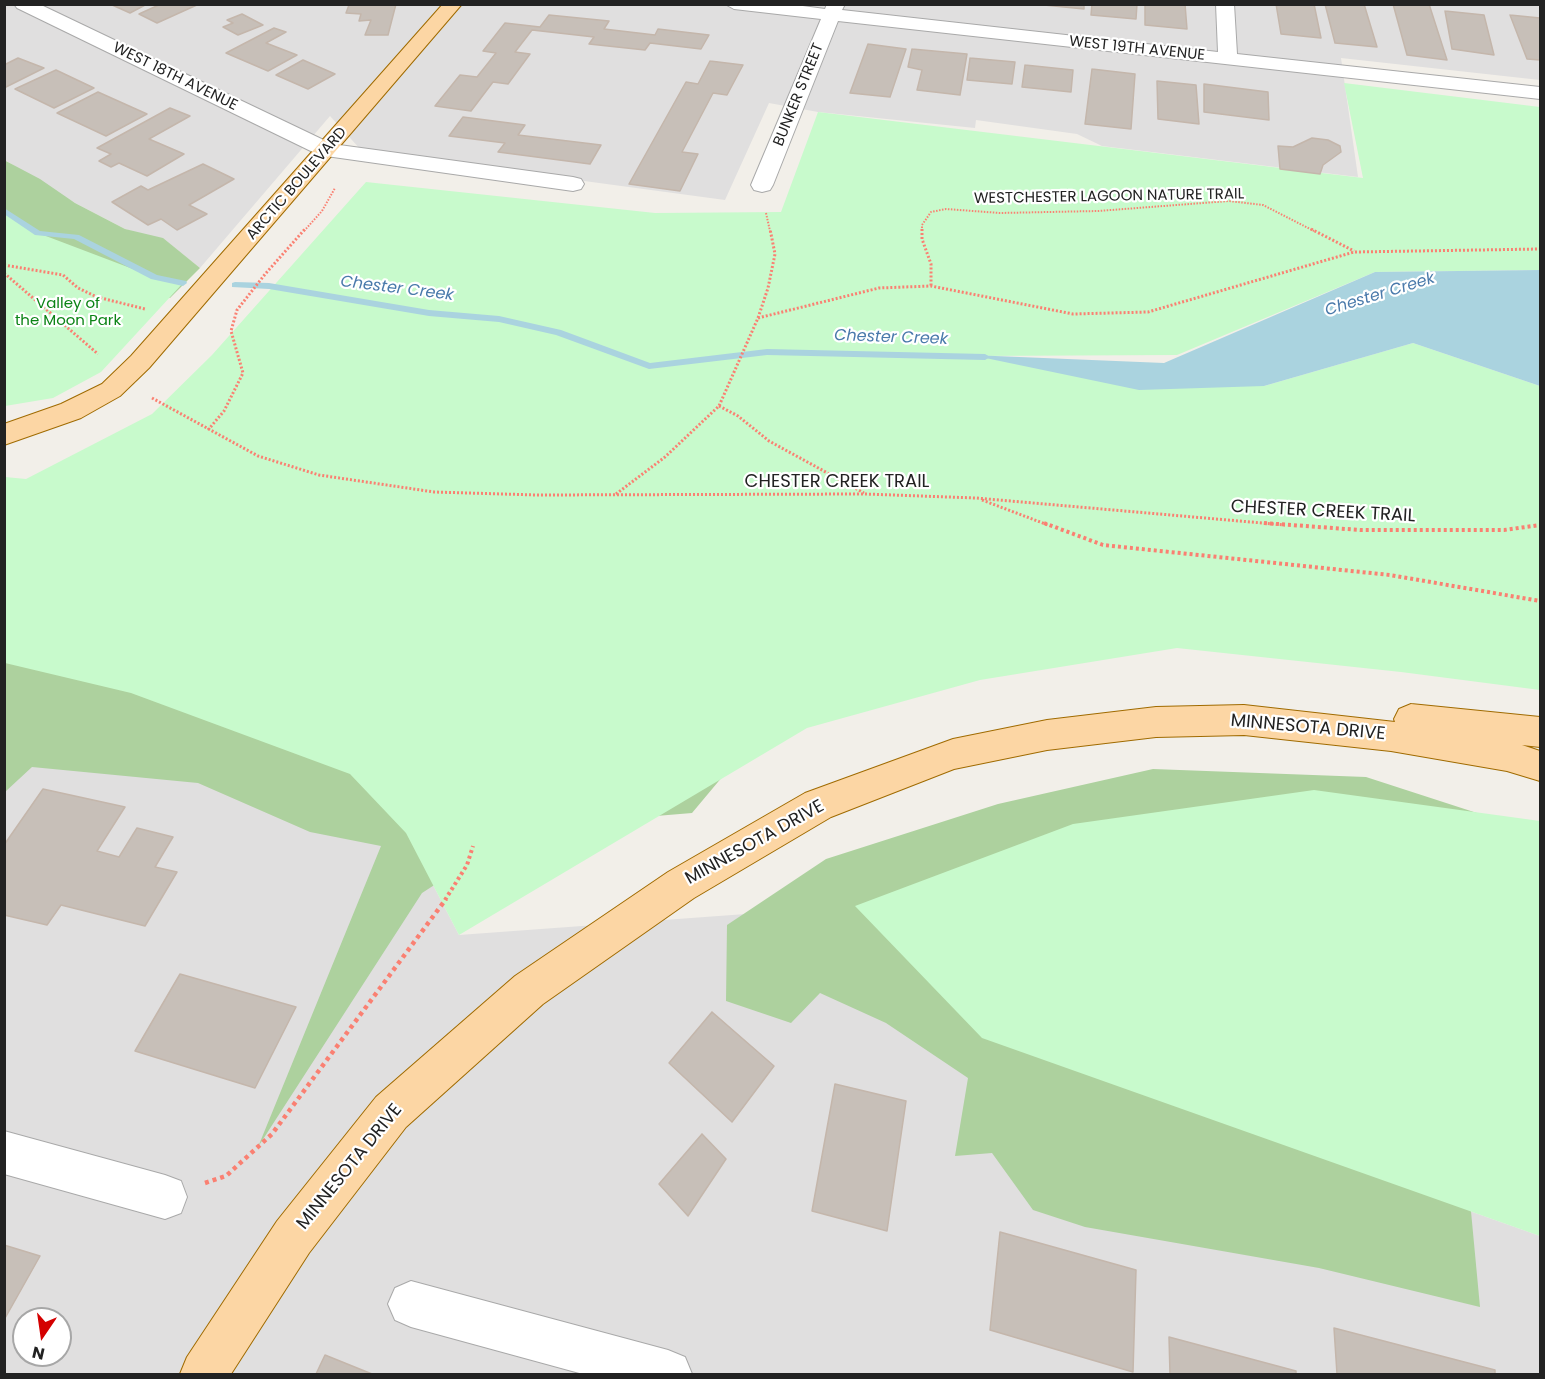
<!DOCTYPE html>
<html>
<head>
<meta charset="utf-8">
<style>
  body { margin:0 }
  #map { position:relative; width:1545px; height:1379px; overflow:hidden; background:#f2efe9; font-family:Poppins,sans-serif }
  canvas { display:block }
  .frame { position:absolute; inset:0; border:6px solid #222; pointer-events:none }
  .north { position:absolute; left:12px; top:1307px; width:60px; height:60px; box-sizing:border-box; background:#fff; border:2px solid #a7a7a7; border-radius:50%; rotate:193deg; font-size:16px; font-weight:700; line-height:24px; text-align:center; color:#222 }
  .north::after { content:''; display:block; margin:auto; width:21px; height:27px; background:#d40000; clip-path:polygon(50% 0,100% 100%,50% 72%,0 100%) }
</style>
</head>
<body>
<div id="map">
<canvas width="1545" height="1379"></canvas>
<div class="frame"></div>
<div class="north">N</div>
</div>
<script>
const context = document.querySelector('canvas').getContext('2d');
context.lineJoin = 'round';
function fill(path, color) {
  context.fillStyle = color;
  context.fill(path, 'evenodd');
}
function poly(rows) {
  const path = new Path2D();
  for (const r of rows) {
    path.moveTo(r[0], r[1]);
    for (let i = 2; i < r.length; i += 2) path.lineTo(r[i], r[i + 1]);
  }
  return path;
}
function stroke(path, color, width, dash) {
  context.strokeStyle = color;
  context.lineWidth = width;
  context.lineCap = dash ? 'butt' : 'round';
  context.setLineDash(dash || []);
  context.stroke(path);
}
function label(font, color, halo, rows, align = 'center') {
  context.font = font + ' Poppins,sans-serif';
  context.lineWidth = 4.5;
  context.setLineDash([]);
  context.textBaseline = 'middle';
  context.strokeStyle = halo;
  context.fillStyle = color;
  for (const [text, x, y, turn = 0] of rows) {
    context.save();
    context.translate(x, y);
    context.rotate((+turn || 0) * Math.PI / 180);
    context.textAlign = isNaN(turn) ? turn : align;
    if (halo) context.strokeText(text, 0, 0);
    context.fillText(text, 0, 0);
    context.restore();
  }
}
const residential = poly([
  [4,5,1540,5,1540,80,1341,58,1358,177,1102,146,1077,134,976,120,975,128,818,112,769,103,725,200,362,151,330,116,200,268,167,242,125,229,75,203,5,160],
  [5,663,406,833,459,935,855,906,982,1038,1540,1236,1540,1374,5,1374],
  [24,1319,60,1319,60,1355,24,1355]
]);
const forest = poly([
  [4,160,40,179,75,203,125,229,163,238,200,268,170,298,5,254],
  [5,500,759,733,692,813,524,827,422,893,258,1147,381,846,310,832,198,783,32,767,5,792],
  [1153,769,1366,777,1517,826,1464,1137,1480,1307,1319,1268,1085,1227,1033,1210,992,1153,955,1156,968,1078,886,1023,820,993,791,1023,726,1001,727,925,826,859,998,804]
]);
const park = poly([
  [1344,83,1540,107,1540,270,1375,272,1177,355,975,356,1264,386,1413,343,1540,386,1540,690,1401,672,1177,648,980,680,807,728,459,935,406,833,350,774,131,693,5,663,5,477,26,479,152,414,212,355,366,182,655,213,781,212,818,112,1363,178],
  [5,210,38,233,154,277,183,283,101,372,53,398,5,406],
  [1314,790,1540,821,1540,1236,982,1038,855,906,1073,824]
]);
const water = poly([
  [1540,270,1540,386,1413,343,1264,386,1139,390,971,355,1164,363,1375,272]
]);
const stream = poly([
  [4,208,40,231,79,235,157,275,186,281,187,283,183,286,151,279,74,239,35,235,4,214,4,208],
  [235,282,269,283,429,310,499,316,561,330,650,363,767,349,985,354,990,357,985,360,767,355,649,369,556,335,499,322,429,316,269,289,232,287,232,283,235,282]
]);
const building = poly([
  [110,4,147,4,130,13,110,4],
  [161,4,199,4,157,23,139,14,161,4],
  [396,4,388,35,365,35,371,20,359,21,361,14,346,13,349,5,396,4],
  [1034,4,1084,4,1084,9,1034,4],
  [1092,4,1137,4,1136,19,1091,15,1092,4],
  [1145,4,1185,4,1187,29,1145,25,1145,4],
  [1276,4,1314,4,1321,38,1281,34,1276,4],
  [1325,4,1364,4,1377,47,1335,43,1325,4],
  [1393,4,1429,4,1447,60,1407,55,1393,4],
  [1445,11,1484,15,1494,55,1452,49,1445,11],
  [242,14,263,25,238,35,223,27,233,23,227,20,242,14],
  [549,15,609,21,604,29,655,35,658,29,709,35,701,49,650,43,645,50,589,44,594,37,532,30,515,52,530,54,508,84,493,82,471,111,435,106,460,75,477,77,496,53,483,51,505,23,540,27,549,15],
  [1510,15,1540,18,1540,60,1527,59,1510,15],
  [274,28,286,32,266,43,297,55,268,71,226,53,274,28],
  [868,44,906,49,890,97,850,93,868,44],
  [912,49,967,54,960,95,917,90,922,70,908,67,912,49],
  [18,58,44,68,4,88,4,65,18,58],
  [970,58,1015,62,1012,84,967,80,970,58],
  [303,60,335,74,308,89,276,75,303,60],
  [710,61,743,65,727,95,713,93,682,152,698,154,680,191,629,184,686,82,698,84,710,61],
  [1025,65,1073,70,1071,92,1022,87,1025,65],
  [1092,69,1135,74,1131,129,1085,124,1092,69],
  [56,70,94,88,54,108,15,89,56,70],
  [1157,81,1196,85,1199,124,1158,119,1157,81],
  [1204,84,1268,92,1269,120,1204,112,1204,84],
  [98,92,147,114,106,136,57,113,98,92],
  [170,108,190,116,149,139,184,154,147,176,119,163,111,167,99,161,111,154,97,148,170,108],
  [463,117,525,125,518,135,601,145,590,164,498,152,505,143,449,136,463,117],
  [1312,138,1328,140,1340,146,1341,152,1323,165,1320,174,1280,169,1278,146,1293,147,1312,138],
  [203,164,234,179,189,205,207,214,177,230,161,219,148,225,112,202,141,186,148,190,203,164],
  [43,789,125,807,97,851,119,857,137,828,173,837,155,867,177,872,145,926,61,905,47,925,4,915,4,845,43,789],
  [180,974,296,1007,255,1088,135,1051,180,974],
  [712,1012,774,1066,732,1122,669,1063,712,1012],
  [835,1084,906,1101,887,1231,812,1211,835,1084],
  [702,1134,726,1159,688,1216,659,1184,702,1134],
  [1000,1232,1136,1270,1133,1372,990,1330,1000,1232],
  [4,1245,40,1256,4,1320,4,1245],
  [1334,1328,1495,1370,1495,1374,1337,1374,1334,1328],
  [1169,1337,1296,1371,1296,1374,1170,1374,1169,1337],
  [325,1355,372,1374,316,1374,325,1355]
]);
const pathFar3 = poly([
  [766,213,770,231],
  [304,231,322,211,335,188],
  [922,231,922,225,931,212,946,209,1000,213,1098,211,1229,201,1263,205,1314,231]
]);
const pathFar2 = poly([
  [922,229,922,239,931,264,931,286],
  [1311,229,1354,251],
  [4,265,63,275,78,288,97,297,145,309],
  [4,273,98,354],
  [758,318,879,288,931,286,1073,314,1148,312,1354,252,1540,249],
  [152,398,258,456,319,475,434,492,537,495,865,494,976,498,1285,525],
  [719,406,738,416,769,441,864,493],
  [208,430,224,411,243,373,231,331,237,310,266,273,305,229],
  [616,494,665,457,719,406,758,318,768,288,775,254,770,229],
  [982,500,1048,525]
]);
const pathFar1 = poly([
  [1044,523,1103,545,1390,575,1540,601],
  [1264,523,1360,530,1504,530,1540,525],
  [445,900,467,865,473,846]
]);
const path = poly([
  [205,1183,226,1176,272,1134,446,899]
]);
const minor = poly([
  [14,4,39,4,332,144,573,177,581,179,584,184,581,189,573,191,319,155,17,8,14,4],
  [725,4,788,4,825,9,827,4,845,4,842,10,1218,52,1216,4,1234,4,1237,54,1540,87,1540,99,838,21,773,185,770,190,762,192,754,190,751,185,821,19,734,9,725,4],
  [4,1131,165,1175,181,1181,187,1197,181,1213,165,1219,4,1174,4,1131],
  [411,1281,668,1350,685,1357,692,1374,583,1374,411,1327,395,1320,388,1304,395,1288,411,1281]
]);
const major = poly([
  [443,4,462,4,149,368,120,396,81,418,4,445,4,424,61,404,102,384,131,356,443,4],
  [1411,704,1540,717,1540,747,1522,745,1540,751,1540,781,1507,771,1391,751,1244,735,1156,737,1047,750,954,769,831,817,694,898,543,1004,406,1127,309,1253,231,1374,180,1374,187,1357,277,1221,376,1097,515,976,668,872,805,793,953,739,1047,720,1156,707,1244,705,1395,722,1394,719,1399,709,1411,704]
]);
const farStreetnames = [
  ["WEST 19TH AVENUE",1137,49,6],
  ["WEST 18TH AVENUE",175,77,26],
  ["BUNKER STREET",799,95,-68],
  ["ARCTIC BOULEVARD",297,184,-49],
  ["WESTCHESTER LAGOON NATURE TRAIL",1109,197,-1]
];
const farParknames = [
  ["Valley of",68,304],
  ["the Moon Park",68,321]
];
const farWaternames = [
  ["Chester Creek",397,289,7],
  ["Chester Creek",1380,295,-17],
  ["Chester Creek",891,338,2]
];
const streetNames = [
  ["CHESTER CREEK TRAIL",837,482],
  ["CHESTER CREEK TRAIL",1323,512,3],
  ["MINNESOTA DRIVE",1308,728,5],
  ["MINNESOTA DRIVE",755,843,-29],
  ["MINNESOTA DRIVE",350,1167,-51]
];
fill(residential, '#e0dfdf');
fill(forest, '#add19e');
fill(park, '#c8facc');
fill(water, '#aad3df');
fill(stream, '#aad3df');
fill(building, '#c7bfb8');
stroke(building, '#c4b6ab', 1.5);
stroke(minor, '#a9a9a9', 2);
stroke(major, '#a06b00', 2);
stroke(pathFar3, '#fa8072', 2, [1.5, 1.5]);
stroke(pathFar2, '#fa8072', 3, [2, 2]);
stroke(pathFar1, '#fa8072', 4, [3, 3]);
stroke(path, '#fa8072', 4.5, [4, 4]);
fill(minor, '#fff');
fill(major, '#fcd6a4');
label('15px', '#222', '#fff', farStreetnames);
label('15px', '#0c8416', '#fff', farParknames);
label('italic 16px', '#4a7aab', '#fff', farWaternames);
label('18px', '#222', '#fff', streetNames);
</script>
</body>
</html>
